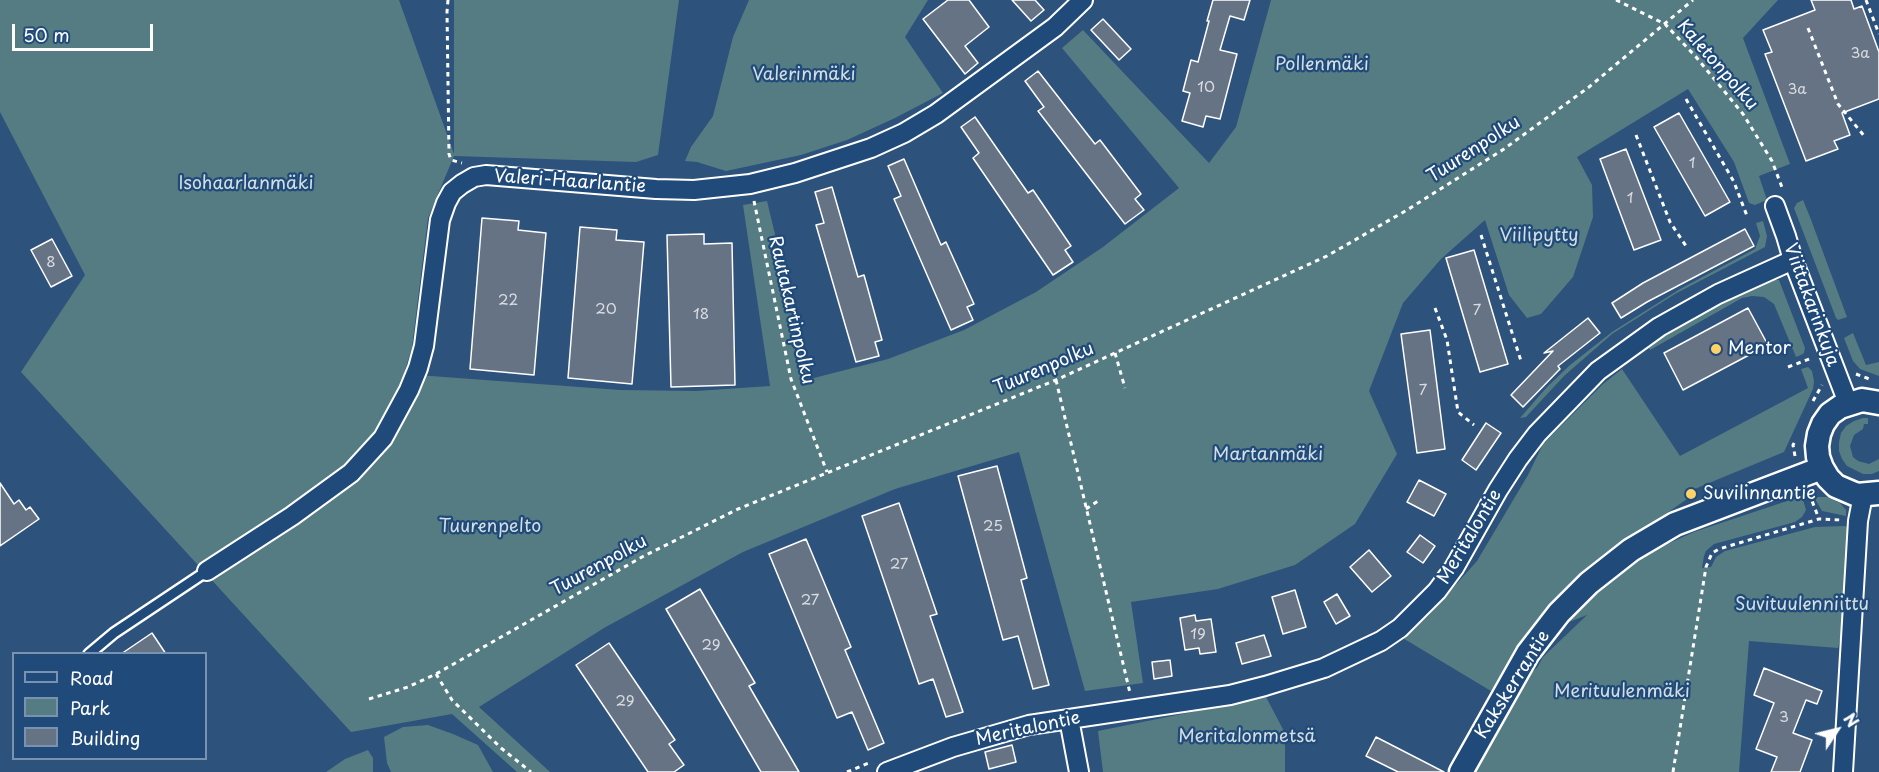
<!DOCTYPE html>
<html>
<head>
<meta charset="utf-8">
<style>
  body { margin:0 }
  #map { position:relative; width:1879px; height:772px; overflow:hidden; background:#2d527c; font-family:"Playpen Sans",sans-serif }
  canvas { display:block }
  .legend { position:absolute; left:12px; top:652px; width:195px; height:108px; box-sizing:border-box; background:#1f4a7a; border:2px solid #7992af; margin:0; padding:8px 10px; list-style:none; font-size:18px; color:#fff }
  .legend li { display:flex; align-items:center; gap:12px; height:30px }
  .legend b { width:30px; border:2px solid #7992af }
  .north { position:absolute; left:1807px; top:700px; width:60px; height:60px; -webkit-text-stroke:4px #1f4a7a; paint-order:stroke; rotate:55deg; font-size:16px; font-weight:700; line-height:24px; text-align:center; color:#fff }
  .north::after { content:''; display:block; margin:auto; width:21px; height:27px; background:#fff; clip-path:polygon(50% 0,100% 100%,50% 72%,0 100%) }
  .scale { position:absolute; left:12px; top:24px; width:141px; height:27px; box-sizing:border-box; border:3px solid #fff; border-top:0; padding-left:8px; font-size:18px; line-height:21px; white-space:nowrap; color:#fff; -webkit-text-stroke:4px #1f4a7a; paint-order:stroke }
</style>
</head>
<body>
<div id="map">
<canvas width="1879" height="772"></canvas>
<ul class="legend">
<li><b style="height:8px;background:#1f4a7a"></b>Road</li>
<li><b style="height:16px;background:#557c82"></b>Park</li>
<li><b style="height:16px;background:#667385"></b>Building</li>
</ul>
<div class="north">N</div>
<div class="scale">50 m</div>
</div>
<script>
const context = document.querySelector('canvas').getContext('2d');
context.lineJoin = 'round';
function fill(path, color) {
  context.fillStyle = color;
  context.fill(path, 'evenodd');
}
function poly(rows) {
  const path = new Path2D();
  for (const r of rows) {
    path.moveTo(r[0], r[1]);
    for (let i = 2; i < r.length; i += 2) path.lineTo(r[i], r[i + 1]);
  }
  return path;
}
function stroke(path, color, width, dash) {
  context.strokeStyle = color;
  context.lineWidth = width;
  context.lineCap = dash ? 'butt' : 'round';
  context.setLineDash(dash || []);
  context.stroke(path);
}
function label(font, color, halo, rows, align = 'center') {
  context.font = font + ' "Playpen Sans",sans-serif';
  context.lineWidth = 4.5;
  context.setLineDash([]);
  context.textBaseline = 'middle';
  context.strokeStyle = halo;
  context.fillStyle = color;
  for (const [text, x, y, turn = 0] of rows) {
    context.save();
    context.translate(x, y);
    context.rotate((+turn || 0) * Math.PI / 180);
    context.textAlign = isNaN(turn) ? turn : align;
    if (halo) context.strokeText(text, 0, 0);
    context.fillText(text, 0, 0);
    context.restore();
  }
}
const green = poly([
  [0,0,399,0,454,154,454,0,679,0,658,155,636,162,454,156,428,218,412,347,404,374,620,390,696,391,770,386,743,205,767,201,810,379,888,359,964,330,1036,292,1103,247,1179,188,1062,48,1083,30,1209,163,1236,127,1271,0,1778,0,1743,38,1790,164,1759,176,1767,200,1755,205,1749,203,1734,162,1688,89,1577,157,1592,185,1593,217,1573,277,1541,314,1527,318,1509,295,1485,220,1441,259,1403,303,1369,391,1397,454,1355,524,1295,565,1218,589,1131,602,1143,683,1085,691,1019,452,895,489,743,552,604,628,479,707,550,772,517,772,452,714,351,732,21,372,85,275,0,112],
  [749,0,928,0,905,37,943,93,895,118,847,140,801,155,726,171,697,162,685,161,691,147,713,116,733,37],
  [1803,200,1810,217,1847,317,1838,320,1836,318,1794,208,1797,203],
  [1763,221,1767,236,1765,247,1675,294,1612,334,1564,376,1526,417,1520,418,1547,387,1570,365,1612,332,1680,289,1755,249,1760,236,1756,223],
  [1768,279,1779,280,1805,348,1804,353,1801,355,1796,357,1774,304,1764,297,1752,296,1742,298,1650,350,1648,344,1663,334,1757,283],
  [1853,333,1866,365,1879,362,1879,376,1860,369,1853,361,1844,338],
  [1808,367,1812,371,1814,381,1813,389,1784,452,1685,493,1687,499,1626,542,1566,591,1527,635,1491,691,1401,637,1427,617,1477,561,1528,475,1543,444,1603,384,1622,369,1680,456,1808,388,1801,369],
  [1863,418,1868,418,1868,424,1864,424,1863,429,1854,435,1850,446,1853,457,1858,461,1869,464,1879,459,1879,471,1872,474,1863,474,1847,466,1842,459,1839,451,1839,442,1841,433,1846,426,1854,421],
  [1802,496,1806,510,1802,517,1795,522,1714,544,1706,551,1704,556,1702,568,1711,567,1716,557,1725,551,1815,527,1845,526,1849,528,1842,632,1838,648,1749,641,1739,772,1472,772,1528,675,1537,668,1543,657,1587,615,1569,622,1550,643,1558,628,1591,595,1610,580,1655,550,1674,541,1694,532],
  [1814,497,1827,497,1840,503,1846,510,1846,516,1822,511],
  [1266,697,1285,733,1285,772,1103,772,1098,731],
  [428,725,453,734,478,745,493,772,391,772,387,763,384,737,403,727],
  [368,750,373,758,373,772,326,772,345,759]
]);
const building = poly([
  [948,0,969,0,989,27,965,46,978,63,965,74,923,19,948,0],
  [1012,0,1035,0,1044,10,1031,21,1012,0],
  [1213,0,1250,0,1244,20,1230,16,1220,50,1237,54,1220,119,1206,116,1203,127,1182,121,1190,93,1183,91,1191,60,1198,62,1209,21,1207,21,1213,0],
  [1811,0,1851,0,1854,9,1862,6,1879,52,1879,99,1842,113,1850,135,1834,141,1838,149,1806,161,1765,54,1772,52,1763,30,1815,10,1811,0],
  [1103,19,1131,49,1119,60,1091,30,1103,19],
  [1038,71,1095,144,1100,140,1141,194,1135,199,1144,210,1125,224,1038,111,1044,107,1025,81,1038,71],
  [1679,113,1730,202,1705,216,1654,127,1679,113],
  [975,117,1028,193,1033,190,1071,246,1065,250,1073,262,1053,275,973,158,979,153,961,127,975,117],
  [1626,149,1661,240,1634,250,1600,159,1626,149],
  [904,159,941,245,946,242,974,304,967,307,973,320,951,330,894,199,901,196,888,166,904,159],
  [832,187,858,277,864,275,882,340,875,342,879,356,856,362,816,225,824,223,815,192,832,187],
  [482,218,519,221,518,230,546,233,534,375,470,369,482,218],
  [580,227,617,230,616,240,644,242,632,384,568,378,580,227],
  [1745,229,1754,246,1647,302,1621,318,1612,303,1643,283,1745,229],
  [704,234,704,244,732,243,735,385,671,387,667,235,704,234],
  [52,239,72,276,51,287,31,250,52,239],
  [1474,250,1508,364,1480,372,1446,258,1474,250],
  [1748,308,1768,345,1683,390,1664,353,1748,308],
  [1588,318,1600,333,1558,366,1560,369,1523,407,1511,395,1553,351,1544,353,1588,318],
  [1430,330,1445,449,1417,453,1401,334,1430,330],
  [1486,423,1501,433,1476,470,1462,460,1486,423],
  [997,466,1027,578,1021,580,1049,685,1033,689,1018,636,1003,640,958,476,997,466],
  [1419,480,1446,494,1434,516,1407,502,1419,480],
  [0,483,14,504,19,500,26,510,30,507,39,519,0,546,0,483],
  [899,503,937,614,930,616,963,712,946,717,933,679,919,684,862,516,899,503],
  [1420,535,1435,546,1423,563,1407,552,1420,535],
  [806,539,851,647,845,650,884,743,868,750,852,712,837,718,769,554,806,539],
  [1369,550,1391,576,1372,592,1350,567,1369,550],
  [700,589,755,683,749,686,799,772,761,772,666,609,700,589],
  [1295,590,1306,627,1283,634,1272,597,1295,590],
  [1337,594,1350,616,1336,624,1324,602,1337,594],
  [1195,615,1196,621,1211,619,1216,652,1200,654,1199,648,1185,650,1180,618,1195,615],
  [152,633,166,654,121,654,152,633],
  [1264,635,1271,656,1242,664,1236,643,1264,635],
  [609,643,675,740,669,744,684,765,674,772,648,772,576,665,609,643],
  [1170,660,1172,676,1154,679,1152,662,1170,660],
  [1764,668,1822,691,1817,704,1806,700,1793,733,1812,740,1800,772,1771,772,1777,757,1756,749,1774,703,1754,695,1764,668],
  [1376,737,1444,772,1398,772,1366,756,1376,737],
  [1012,745,1016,762,989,769,985,752,1012,745]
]);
const path = poly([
  [448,0,447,12,449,154,451,160,462,163],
  [1616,0,1665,24,1696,57,1743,114,1772,161,1783,190],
  [1866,0,1879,34],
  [1808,28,1838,104,1865,137],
  [1686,99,1734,182,1747,216],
  [1636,135,1670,222,1686,246],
  [754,201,791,379,827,472],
  [1481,235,1521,361],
  [1435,308,1447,340,1458,412,1474,425],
  [1115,353,1125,388],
  [1788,367,1812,358],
  [1856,374,1872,380],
  [1056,380,1130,693],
  [1813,401,1822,385],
  [1795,456,1793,445,1796,440],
  [1809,493,1819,519],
  [1086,509,1098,501],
  [436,674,452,700,501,748,531,772],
  [369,699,408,687,436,674,642,557,738,509,1056,380,1327,256,1407,210,1504,149,1589,87,1693,0],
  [847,772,871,762],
  [1673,772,1706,567,1712,553,1719,549,1819,519,1842,520]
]);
const service = poly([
  [89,654,114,633,207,571]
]);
const minor = poly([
  [1775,206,1786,236,1793,260,1848,403],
  [207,571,292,516,351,473,383,438,409,390,418,368,424,346,440,220,446,203,452,192,462,184,474,177,486,175,656,189,694,190,750,184,795,173,871,148,904,133,936,114,1055,27,1083,0],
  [1069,719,1079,772],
  [887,772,953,747,1029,725,1230,695,1265,686,1324,668,1381,641,1400,628,1437,591,1454,568,1498,490,1518,459,1537,434,1598,371,1659,327,1718,294,1793,260],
  [1843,772,1858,521,1863,495]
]);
const tertiary = poly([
  [1879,403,1862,400,1840,407,1830,414,1823,424,1819,434,1817,446,1818,457,1822,468,1828,478,1836,486,1857,495,1879,493],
  [1461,772,1528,653,1559,613,1589,583,1631,550,1675,524,1822,468]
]);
const markers = [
  [1716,349,6,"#ffd166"],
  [1691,494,6,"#ffd166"]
];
const numberNames = [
  ["3a",1860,54],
  ["10",1206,88],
  ["3a",1797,90],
  ["1",1692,164],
  ["1",1630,199],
  ["8",51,263],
  ["22",508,301],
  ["20",606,310],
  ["7",1477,311],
  ["18",701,315],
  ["7",1423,391],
  ["25",993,527],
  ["27",899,565],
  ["27",810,601],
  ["19",1198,635],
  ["29",711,646],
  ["29",625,702],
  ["3",1784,718]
];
const parkNames = [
  ["Pollenmäki",1322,65],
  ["Valerinmäki",804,75],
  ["Isohaarlanmäki",246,184],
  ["Viilipytty",1539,236],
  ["Martanmäki",1268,455],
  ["Tuurenpelto",490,527],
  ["Suvituulenniittu",1802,605],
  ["Merituulenmäki",1622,692],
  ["Meritalonmetsä",1247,737]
];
const streetNames = [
  ["Kaletonpolku",1717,65,49],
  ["Tuurenpolku",1474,150,-33],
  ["Valeri-Haarlantie",570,182,4],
  ["Viittakarinkuja",1811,305,70],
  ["Rautakartinpolku",791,310,77],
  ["Tuurenpolku",1044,369,-23],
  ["Meritalontie",1470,537,-59],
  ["Tuurenpolku",599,566,-29],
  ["Kakskerrantie",1513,685,-58],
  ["Meritalontie",1028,729,-12]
];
const poiNames = [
  ["Mentor",1728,349],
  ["Suvilinnantie",1703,494]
];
fill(green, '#557c82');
fill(building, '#667385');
stroke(building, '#fff', 1.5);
stroke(service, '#fff', 14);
stroke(minor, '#fff', 22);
stroke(tertiary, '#fff', 27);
stroke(path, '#fff', 3, [4.5, 4.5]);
stroke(service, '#1f4a7a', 9);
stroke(minor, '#1f4a7a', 18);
stroke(tertiary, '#1f4a7a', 22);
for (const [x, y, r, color] of markers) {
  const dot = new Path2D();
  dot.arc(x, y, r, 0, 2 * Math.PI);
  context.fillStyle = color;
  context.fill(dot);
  stroke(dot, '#1f4a7a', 2);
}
label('15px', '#d9dce0', null, numberNames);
label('18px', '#d4dee0', '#1f4a7a', parkNames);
label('18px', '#fff', '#1f4a7a', streetNames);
label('18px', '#fff', '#1f4a7a', poiNames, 'left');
</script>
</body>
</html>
